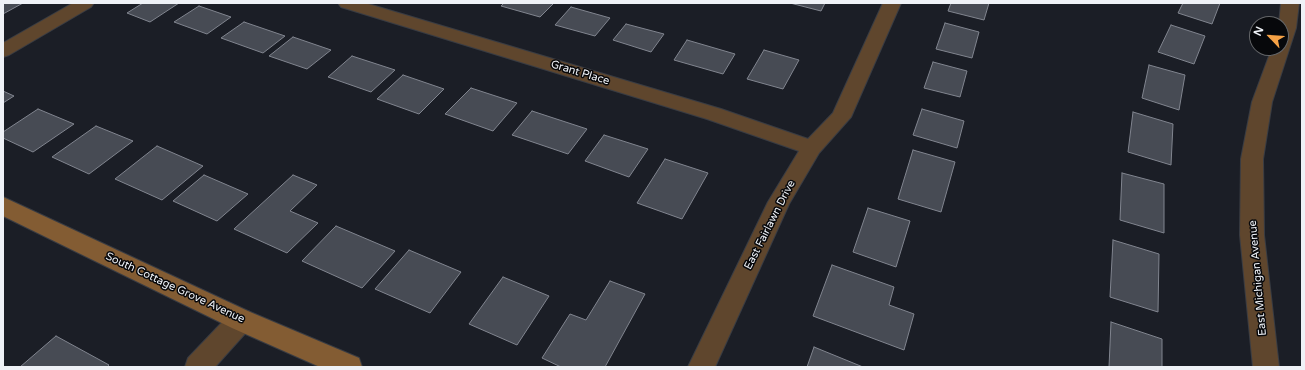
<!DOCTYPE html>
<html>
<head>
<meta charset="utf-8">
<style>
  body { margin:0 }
  #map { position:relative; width:1305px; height:370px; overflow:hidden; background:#1b1e26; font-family:"Varela Round",sans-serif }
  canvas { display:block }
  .frame { position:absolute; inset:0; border:4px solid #eff2f7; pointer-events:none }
  .north { position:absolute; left:1249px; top:16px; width:40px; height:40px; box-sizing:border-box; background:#07080b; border:1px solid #646669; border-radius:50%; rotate:295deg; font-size:11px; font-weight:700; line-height:16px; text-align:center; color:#eff2f7 }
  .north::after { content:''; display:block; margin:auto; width:14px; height:18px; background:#f6a246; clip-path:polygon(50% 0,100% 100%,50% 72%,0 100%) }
</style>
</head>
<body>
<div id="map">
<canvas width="1305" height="370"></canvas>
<div class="frame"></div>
<div class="north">N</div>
</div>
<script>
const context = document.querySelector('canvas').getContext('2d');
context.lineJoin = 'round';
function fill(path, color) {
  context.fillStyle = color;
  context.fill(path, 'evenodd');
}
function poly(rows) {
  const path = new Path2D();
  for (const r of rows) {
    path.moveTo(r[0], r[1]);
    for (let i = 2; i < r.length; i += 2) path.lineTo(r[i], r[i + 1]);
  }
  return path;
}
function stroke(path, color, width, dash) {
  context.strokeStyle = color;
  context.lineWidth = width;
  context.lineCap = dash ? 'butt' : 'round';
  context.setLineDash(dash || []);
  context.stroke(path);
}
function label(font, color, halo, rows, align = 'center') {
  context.font = font + ' "Varela Round",sans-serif';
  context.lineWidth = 3;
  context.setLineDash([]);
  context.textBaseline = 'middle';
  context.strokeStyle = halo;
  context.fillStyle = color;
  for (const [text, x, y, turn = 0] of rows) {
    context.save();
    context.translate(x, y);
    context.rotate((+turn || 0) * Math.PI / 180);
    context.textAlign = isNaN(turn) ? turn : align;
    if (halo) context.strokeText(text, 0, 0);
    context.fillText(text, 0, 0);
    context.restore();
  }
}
const building = poly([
  [3,3,23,3,3,14,3,3],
  [143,3,179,3,150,22,127,13,143,3],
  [504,3,554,3,540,17,501,6,504,3],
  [790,3,825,3,821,11,790,3],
  [951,3,989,3,984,20,948,11,951,3],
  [1183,3,1220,3,1212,24,1178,13,1183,3],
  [199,6,231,17,207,34,174,22,199,6],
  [571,7,610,18,595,36,555,25,571,7],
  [244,22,285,36,263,53,221,38,244,22],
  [945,23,979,32,972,58,936,49,945,23],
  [626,24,664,34,651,52,613,40,626,24],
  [1171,25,1205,36,1194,64,1158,52,1171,25],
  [293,37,331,50,307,69,269,56,293,37],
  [687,40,735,54,723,74,674,60,687,40],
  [764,50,799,60,783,89,747,79,764,50],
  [352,56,395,70,371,92,328,77,352,56],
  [933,62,967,71,960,97,924,88,933,62],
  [1149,65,1185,75,1179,110,1142,98,1149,65],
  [403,75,444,89,419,114,377,99,403,75],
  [471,88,517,103,493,131,445,114,471,88],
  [3,91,14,96,3,103,3,91],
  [38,109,74,124,33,152,3,138,3,132,38,109],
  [922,109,964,121,957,148,913,135,922,109],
  [532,111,587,129,568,154,512,135,532,111],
  [1133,112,1173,124,1171,165,1128,152,1133,112],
  [96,126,133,141,89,174,52,157,96,126],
  [604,135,648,149,629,177,585,161,604,135],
  [157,146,203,166,162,200,115,179,157,146],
  [913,150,955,162,941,212,898,199,913,150],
  [665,159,708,173,682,219,637,203,665,159],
  [1122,173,1164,184,1164,233,1120,220,1122,173],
  [204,175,248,194,217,221,173,201,204,175],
  [293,175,317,185,290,211,318,223,287,253,234,229,293,175],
  [868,208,910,221,896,267,853,252,868,208],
  [336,226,395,251,362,288,302,261,336,226],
  [1113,240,1159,254,1158,312,1110,297,1113,240],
  [409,250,461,272,430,313,375,289,409,250],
  [832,265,894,287,889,305,914,314,904,350,813,316,832,265],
  [503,277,549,296,517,345,469,324,503,277],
  [610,281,645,294,605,367,561,367,542,358,570,314,586,320,610,281],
  [1111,322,1162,339,1162,367,1109,367,1111,322],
  [56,336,109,365,107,367,20,367,56,336],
  [814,347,863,367,807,367,814,347]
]);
const street = poly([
  [73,3,94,3,91,7,9,55,3,57,3,43,73,3],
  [338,3,365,3,721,109,808,139,833,113,883,3,901,3,851,117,819,153,789,204,715,367,688,367,768,202,799,151,707,119,341,7,338,3],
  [1281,3,1299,3,1296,28,1272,102,1263,159,1264,235,1279,367,1253,367,1240,235,1241,159,1252,102,1272,48,1281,48,1281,24,1279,24,1281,3],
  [241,309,250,312,254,320,250,328,215,367,185,367,188,358,232,312,241,309]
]);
const secondary = poly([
  [3,197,250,312,359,358,362,367,320,367,232,328,3,216,3,197]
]);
const streetNames = [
  ["Grant Place",580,73,17],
  ["East Fairlawn Drive",770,225,-63],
  ["East Michigan Avenue",1258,278,-95],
  ["South Cottage Grove Avenue",175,288,25]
];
fill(building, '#474b54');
stroke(building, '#81858f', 1);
stroke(street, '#393c43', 2);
stroke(secondary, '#393c43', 2);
fill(street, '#5f462d');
fill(secondary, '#835c33');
label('11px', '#eff2f7', '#07080b', streetNames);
</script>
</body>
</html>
